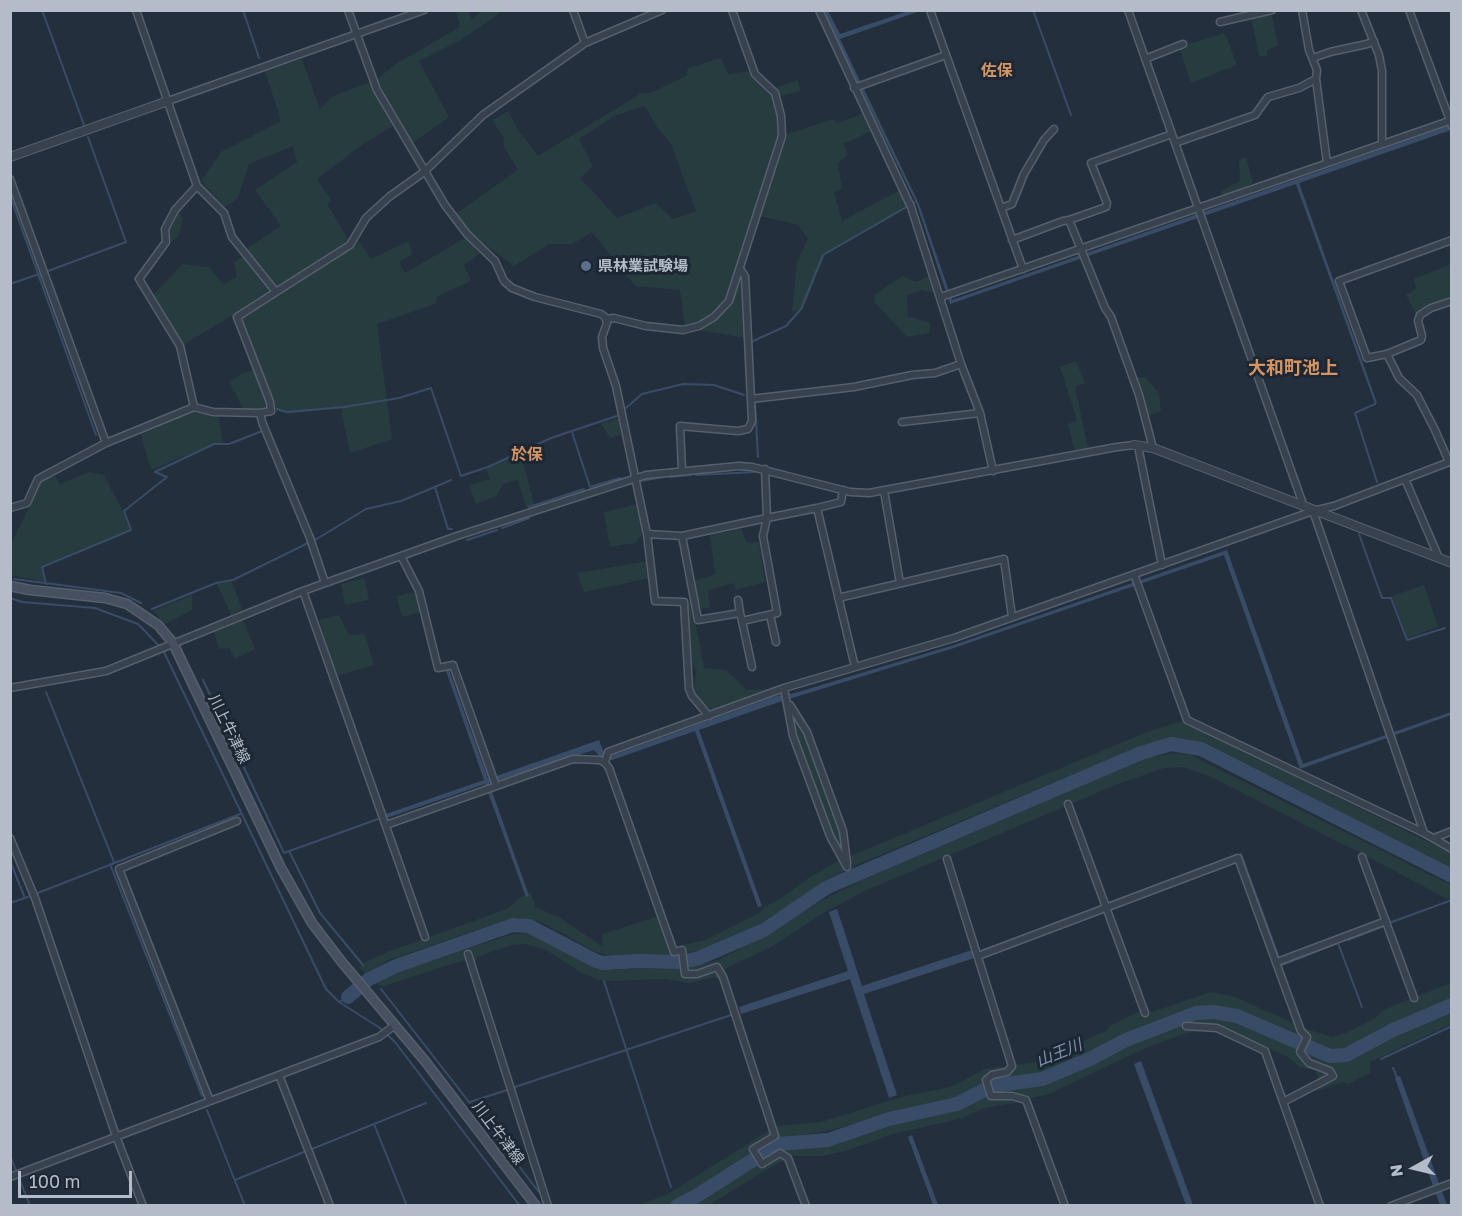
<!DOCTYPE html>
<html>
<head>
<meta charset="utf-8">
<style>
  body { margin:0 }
  #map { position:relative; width:1462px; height:1216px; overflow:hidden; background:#242f3e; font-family:"Golos Text",sans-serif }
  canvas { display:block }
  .frame { position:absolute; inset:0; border:12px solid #b4bcc9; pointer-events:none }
  .north { position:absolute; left:1384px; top:1138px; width:60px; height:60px; -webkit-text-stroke:4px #1d2633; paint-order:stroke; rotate:262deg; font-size:16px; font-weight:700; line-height:24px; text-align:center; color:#b4bcc9 }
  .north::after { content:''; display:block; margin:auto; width:21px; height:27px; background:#b4bcc9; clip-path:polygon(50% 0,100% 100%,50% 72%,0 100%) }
  .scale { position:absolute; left:18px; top:1171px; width:114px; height:27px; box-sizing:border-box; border:3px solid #b4bcc9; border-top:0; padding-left:8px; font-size:18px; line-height:21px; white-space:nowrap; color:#b4bcc9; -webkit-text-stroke:4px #1d2633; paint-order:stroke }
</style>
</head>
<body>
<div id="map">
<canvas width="1462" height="1216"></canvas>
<div class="frame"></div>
<div class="north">N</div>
<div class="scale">100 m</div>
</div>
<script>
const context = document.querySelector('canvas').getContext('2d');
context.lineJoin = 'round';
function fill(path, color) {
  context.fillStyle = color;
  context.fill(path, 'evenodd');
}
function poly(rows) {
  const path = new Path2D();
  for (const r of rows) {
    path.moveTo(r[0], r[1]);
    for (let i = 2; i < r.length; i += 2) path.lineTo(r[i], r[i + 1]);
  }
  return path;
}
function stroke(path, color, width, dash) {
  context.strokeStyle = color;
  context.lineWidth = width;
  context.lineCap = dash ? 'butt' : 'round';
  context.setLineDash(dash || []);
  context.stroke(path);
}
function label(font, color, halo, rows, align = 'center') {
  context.font = font + ' "Golos Text","Noto Sans JP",sans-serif';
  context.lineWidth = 6;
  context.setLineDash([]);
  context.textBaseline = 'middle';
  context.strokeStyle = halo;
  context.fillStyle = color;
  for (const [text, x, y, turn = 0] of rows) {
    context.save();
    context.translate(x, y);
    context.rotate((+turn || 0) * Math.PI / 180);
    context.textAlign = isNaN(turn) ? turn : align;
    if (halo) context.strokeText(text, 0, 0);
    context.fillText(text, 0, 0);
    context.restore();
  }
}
const green = poly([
  [456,11,468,11,472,19,481,11,503,11,461,40,419,61,449,117,411,144,379,85,373,90,393,126,363,144,317,179,332,201,327,204,349,241,331,254,334,259,360,242,371,259,409,241,412,254,399,262,405,273,465,238,480,254,464,265,471,281,438,296,435,304,377,324,392,439,350,453,341,408,288,414,274,410,242,317,312,274,309,267,277,287,246,249,281,226,255,190,297,162,293,146,249,164,238,198,225,207,201,181,221,152,281,121,265,71,302,59,320,109,333,96,376,80,396,64,460,27],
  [1271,11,1278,46,1267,50,1267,56,1259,56,1251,17],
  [1225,33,1237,65,1191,83,1179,47],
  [721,58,728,74,750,71,772,94,780,117,780,134,726,300,712,316,699,324,685,327,680,290,635,286,592,232,572,244,549,244,514,266,474,236,457,213,518,170,503,145,504,138,492,120,508,111,519,131,538,156,642,93,650,93,686,76,688,68],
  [645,106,657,127,671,144,696,211,673,219,656,203,617,218,580,178,593,166,579,139,614,116],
  [797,80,801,91,780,96,775,88],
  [864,113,872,131,844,144,848,155,838,163,842,189,834,192,842,221,900,190,909,207,825,255,803,309,792,312,797,262,808,239,798,225,759,216,784,135,833,119,837,124],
  [1246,157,1253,182,1247,188,1223,198,1221,191,1240,181,1239,160],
  [178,210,183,219,179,236,171,242,168,231],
  [243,257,271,292,183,345,153,295,183,264,209,267,223,284,237,277,234,262],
  [1451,264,1451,299,1416,314,1406,295,1416,289,1414,279],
  [932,275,936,293,921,290,907,296,908,316,930,323,930,333,907,337,875,303,874,295,903,276,916,282],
  [739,278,742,279,746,338,698,330,716,319],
  [1076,361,1085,383,1075,387,1088,448,1074,450,1068,424,1077,420,1060,367],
  [256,369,269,408,263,411,244,410,229,382,243,373],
  [1145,377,1159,393,1161,411,1148,416,1136,378],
  [197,410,218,413,223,444,213,444,151,470,140,432],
  [618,418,621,435,610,438,601,424],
  [521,453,534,505,526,507,518,480,503,484,496,496,476,504,469,485,490,479,486,469],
  [89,472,104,475,122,510,130,530,41,566,44,582,11,575,10,547,41,481,54,474,60,484],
  [638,504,644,532,635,543,610,547,604,512],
  [741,529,747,543,759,542,765,582,736,590,734,583,708,590,710,608,697,609,694,581,715,574,710,535],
  [648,561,650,578,584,592,577,573],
  [364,578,369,600,345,605,341,584],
  [232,582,242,609,231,615,217,584],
  [1424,585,1438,627,1407,638,1392,596],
  [415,592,421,612,402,617,396,596],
  [192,595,192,610,165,624,153,611],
  [687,601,692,603,704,668,726,670,747,690,769,689,716,710,704,706,694,694,696,672,689,655],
  [339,615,349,635,365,634,374,665,336,676,319,620],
  [243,620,255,649,235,659,229,648,219,649,214,632],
  [793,716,795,717,804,733,840,830,844,855,843,856,831,835,795,735],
  [1182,721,1451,853,1451,869,1192,740,1170,738,1140,746,852,867,825,881,763,922,711,948,678,954,615,957,596,952,541,922,523,918,506,920,389,960,365,973,359,968,365,962,390,951,507,909,522,896,531,892,535,907,559,917,603,947,602,934,659,916,668,948,705,940,759,913,765,907,781,898,807,879,834,863,1147,732],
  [1174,753,1190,755,1451,885,1451,898,1447,899,1374,860,1211,777,1184,767,1164,768,1118,784,867,890,825,912,773,946,725,969,728,978,720,981,715,977,689,983,665,979,608,981,599,980,582,973,546,950,525,944,512,945,477,957,475,964,461,961,381,987,376,983,390,974,510,935,527,933,549,940,589,965,609,970,688,967,716,961,772,932,819,902,860,881,1147,758],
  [1451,983,1451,1002,1404,1021,1400,1019,1371,1034,1371,1036,1347,1050,1331,1051,1307,1045,1307,1041,1231,1010,1212,1006,1195,1009,1126,1036,1038,1075,988,1083,955,1098,823,1132,792,1136,776,1140,703,1186,667,1205,637,1206,668,1194,776,1126,821,1122,901,1097,951,1087,985,1069,1037,1062,1106,1031,1111,1025,1140,1011,1149,1013,1211,992,1235,997,1310,1030,1332,1037,1348,1032,1375,1018,1383,1010,1407,1000],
  [1451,1010,1451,1024,1370,1062,1370,1073,1348,1084,1343,1082,1300,1096,1319,1081,1316,1071,1299,1067,1290,1058,1219,1026,1214,1030,1186,1033,1141,1050,1047,1095,1029,1098,1023,1101,984,1108,963,1118,893,1134,846,1151,822,1156,792,1156,759,1174,709,1205,690,1206,781,1149,792,1146,828,1147,890,1125,956,1107,992,1091,1039,1085,1142,1038,1209,1016,1225,1017,1325,1061,1346,1060,1405,1029]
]);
const water = poly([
  [823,11,828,11,840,34,908,11,920,11,840,39,919,204,952,300,1451,125,1451,130,1299,183,1377,403,1375,404,1296,184,950,304,917,205],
  [1227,550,1303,764,1451,712,1451,715,1300,769,1224,555,954,648,776,703,699,730,762,906,758,907,695,731,612,760,600,757,594,750,489,783,529,896,526,897,485,784,387,818,386,814,484,780,446,671,449,670,488,779,599,740,604,753,611,756,776,696,795,693,954,645],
  [837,909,862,986,972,950,974,958,864,994,897,1095,889,1098,850,979,741,1014,739,1007,848,971,829,912],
  [1141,1061,1193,1205,1186,1205,1134,1064],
  [1400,1076,1447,1205,1440,1205,1433,1186,1395,1078],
  [912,1135,938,1205,933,1205,908,1137]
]);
const stream = poly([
  [42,10,84,125],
  [243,10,259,58],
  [1033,10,1071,115],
  [10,196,96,435],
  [48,271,126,242,88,137],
  [10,284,39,274],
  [751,344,751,342,786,326,801,309,823,255,915,202],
  [755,402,758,457],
  [1375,404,1355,413,1377,482],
  [626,408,642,394,683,384,714,385,744,395],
  [277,409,287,412,344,407,399,398,431,388,461,476,488,467,551,438,617,416],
  [572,432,590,487,620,478],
  [696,475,755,472],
  [670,477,691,475],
  [641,481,663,477],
  [435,487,451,480],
  [529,507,584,489],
  [502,528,529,518],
  [1359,534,1382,598,1391,598,1407,640,1445,628],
  [315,540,366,509,401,501,435,487,448,529,452,529],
  [467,540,497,530],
  [14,579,121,593,141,603],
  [46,584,42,567,131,530,124,511,167,477,155,472,214,444,229,444,262,431],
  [10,598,22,602,95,608,138,624,163,650,326,989,339,1002,348,997],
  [152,609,216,583,233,580,308,543],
  [203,680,284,853,378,819],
  [46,692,114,862],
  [289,851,320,913,363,965],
  [1241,854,1279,958],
  [10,861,25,898,240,814],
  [110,864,202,1096],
  [10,903,25,898],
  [1109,903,1207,866],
  [1389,923,1452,900],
  [1348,940,1384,926],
  [981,951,1102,906],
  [1282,965,1338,943,1362,1007],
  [604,981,671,1187],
  [381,989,539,1192],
  [339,1002,380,1028,395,1042,520,1206],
  [1381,1059,1452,1026],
  [1393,1068,1397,1077],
  [515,1087,731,1015],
  [470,1102,507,1090],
  [207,1110,245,1206],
  [374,1124,407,1206],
  [312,1149,426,1103],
  [10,1155,30,1206],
  [235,1180,304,1152]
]);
const river = poly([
  [348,997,369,979,396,966,513,925,529,926,596,961,603,963,640,961,682,962,699,958,764,930,826,888,839,882,1141,753,1171,744,1201,749,1452,876],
  [677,1206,698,1195,778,1144,828,1140,889,1119,957,1104,992,1086,1042,1079,1090,1059,1126,1040,1196,1013,1213,1012,1237,1016,1330,1056,1346,1055,1393,1030,1452,1005]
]);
const minor = poly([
  [136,10,197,186,224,213,232,237,276,292,350,245,366,218,389,197,424,172,483,115,585,43,662,10],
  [348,10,377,90,445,205,467,234,495,261,504,281,512,288,535,297,601,314,605,317,607,323,602,337,603,348,616,386,647,534,682,536,767,518,765,469],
  [573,10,585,43],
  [819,10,911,207,961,364,980,413,993,471],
  [930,10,1023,269],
  [1128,10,1304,507],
  [1302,10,1309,50,1317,70,1316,79,1327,163],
  [1361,10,1379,55,1382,71,1382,144],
  [1409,10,1452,126],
  [1220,22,1272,10],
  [1313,58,1330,52,1367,44,1374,41],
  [1145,59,1183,44],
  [854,88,946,55],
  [168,101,424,10],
  [1175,143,1255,115,1268,97,1299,88,1316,79],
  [10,179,106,443,38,479,27,503,10,508],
  [1001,208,1012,204,1024,174,1044,140,1054,129],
  [1012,240,1063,221,1069,220],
  [276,292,237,317,270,402,271,411,260,413,262,422,310,538,325,583],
  [941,297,1452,120],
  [606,319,614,318,646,326,683,330,699,326,714,317,729,301,782,136,781,116,775,93,755,74,732,10],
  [1387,354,1367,358,1339,281,1452,240],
  [751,399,854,387,912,375,935,373,961,364],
  [194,407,213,412,260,413],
  [902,422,980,413],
  [106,443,194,407,180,346,139,279,166,242,165,229,175,210,197,186],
  [1140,446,1139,451,1162,565],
  [1153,448,1139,395,1111,317,1105,308,1069,220,1106,207,1107,203,1091,163,1172,134],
  [1449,462,1435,430,1417,395,1399,378,1387,354,1421,340,1422,336,1418,321,1420,315,1431,308,1452,301],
  [682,471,680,426,738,431,748,429,752,421,745,276,740,269],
  [1405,479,1439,558],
  [884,491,900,583],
  [817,508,855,667],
  [1313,511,1424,833],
  [647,534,655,601,684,602,689,689,692,696,709,716],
  [682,536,698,620,740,613,742,621,777,613,763,536,767,518,817,508,841,502,843,490],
  [401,556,419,591,438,668,453,665,496,786],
  [1134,574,1187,720,1424,833,1452,849],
  [303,591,425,937],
  [838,598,1004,559,1012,617],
  [738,600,740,613],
  [770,615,776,642],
  [742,621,752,667],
  [10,688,106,671,303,591,457,536,646,475,739,466,752,467,850,492,869,493,1117,447,1134,445],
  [784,688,793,736,830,836,847,867],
  [790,705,807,732,843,831,847,863],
  [605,763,608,752,784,688,954,638,1313,511,1334,506,1452,461],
  [1068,804,1145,1013],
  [386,825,573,759,600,760,605,763,609,768,674,952,682,950,685,974,697,974,717,967,723,977,775,1136,753,1149,762,1164,780,1153,788,1158,806,1206],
  [10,838,35,898,116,1136,143,1206],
  [1434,838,1452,831],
  [1362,857,1414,998],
  [947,859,1012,1066,1007,1072,992,1075,986,1080,991,1096,1012,1096,1026,1100,1065,1206],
  [468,954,548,1206],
  [978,956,1238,858,1301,1031,1307,1037,1300,1052,1309,1063,1330,1071,1333,1076,1283,1102],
  [1277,962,1386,921],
  [1186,1026,1217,1028,1265,1051,1320,1206],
  [279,1075,330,1206],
  [210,1101,119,869,237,821],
  [10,1177,379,1037,395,1025],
  [1391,1206,1452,1183]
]);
const tertiary = poly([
  [10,157,168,101],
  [1134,445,1153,448,1452,563]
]);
const secondary = poly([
  [10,586,30,590,105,598,127,604,158,625,173,643,281,868,312,923,341,961,425,1061,536,1206]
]);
const markers = [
  [586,266,6,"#5c6f8a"]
];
const poiNames = [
  ["県林業試験場",598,266]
];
const streetNames = [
  ["川上牛津線",229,729,64],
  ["川上牛津線",498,1133,53]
];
const neighbourhoodNames = [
  ["佐保",997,71],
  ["於保",527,455]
];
const waterNames = [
  ["山王川",1059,1053,-22]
];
const quarterNames = [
  ["大和町池上",1293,368]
];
fill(green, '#263c3f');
fill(water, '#394c67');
stroke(stream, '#394c67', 2);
stroke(river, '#394c67', 14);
stroke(minor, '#565f6c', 9);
stroke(tertiary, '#565f6c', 10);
stroke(secondary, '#565f6c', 11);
stroke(minor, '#38414e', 6);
stroke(tertiary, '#38414e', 8);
stroke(secondary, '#465061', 8);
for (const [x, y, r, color] of markers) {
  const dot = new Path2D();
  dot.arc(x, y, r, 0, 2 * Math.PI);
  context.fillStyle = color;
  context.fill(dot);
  stroke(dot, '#1d2633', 2);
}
label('bold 15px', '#b4bcc9', '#1d2633', poiNames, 'left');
label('15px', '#b4bcc9', '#1d2633', streetNames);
label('bold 16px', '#d59563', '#1d2633', neighbourhoodNames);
label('italic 16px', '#7c92b1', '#1d2633', waterNames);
label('bold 18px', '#d59563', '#1d2633', quarterNames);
</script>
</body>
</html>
